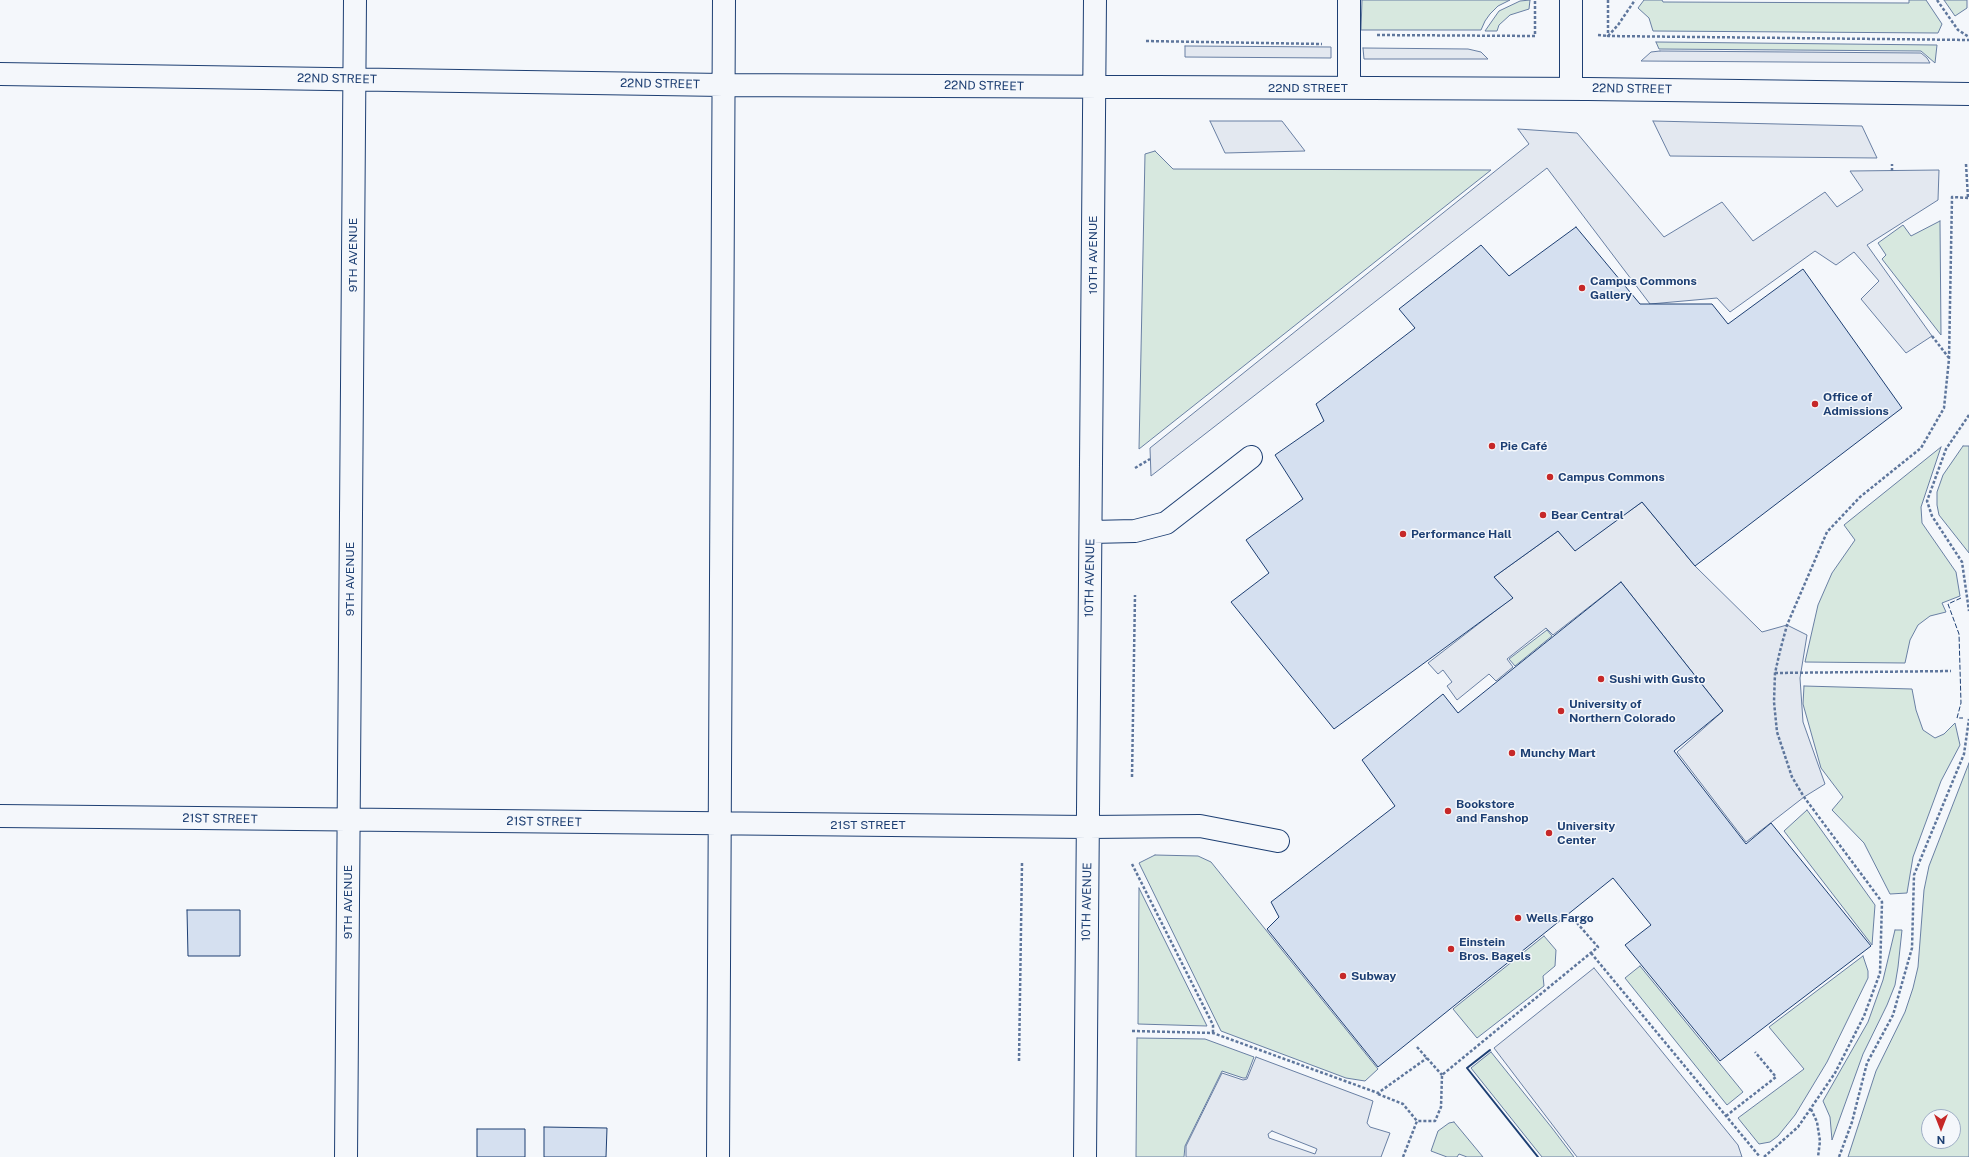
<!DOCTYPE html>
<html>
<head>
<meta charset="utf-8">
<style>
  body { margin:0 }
  #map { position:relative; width:1969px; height:1157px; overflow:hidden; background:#f4f7fb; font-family:"Public Sans",sans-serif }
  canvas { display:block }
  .north { position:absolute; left:1921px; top:1109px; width:40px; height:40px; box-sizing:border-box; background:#f4f7fb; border:1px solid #9eadc5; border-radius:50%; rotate:180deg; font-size:11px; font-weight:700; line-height:16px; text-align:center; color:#1d3f73 }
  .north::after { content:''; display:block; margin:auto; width:14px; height:18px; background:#c62828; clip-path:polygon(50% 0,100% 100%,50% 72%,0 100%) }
</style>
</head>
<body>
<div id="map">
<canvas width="1969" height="1157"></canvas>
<div class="north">N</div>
</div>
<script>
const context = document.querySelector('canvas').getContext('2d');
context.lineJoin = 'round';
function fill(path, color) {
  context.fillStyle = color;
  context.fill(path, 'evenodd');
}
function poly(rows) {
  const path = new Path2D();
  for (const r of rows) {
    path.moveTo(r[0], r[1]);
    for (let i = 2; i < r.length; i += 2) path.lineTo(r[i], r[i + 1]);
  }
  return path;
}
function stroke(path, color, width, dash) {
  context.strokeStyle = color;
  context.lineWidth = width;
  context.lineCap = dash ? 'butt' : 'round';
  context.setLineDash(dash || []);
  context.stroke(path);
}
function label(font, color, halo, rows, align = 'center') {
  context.font = font + ' "Public Sans",sans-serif';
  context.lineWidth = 3;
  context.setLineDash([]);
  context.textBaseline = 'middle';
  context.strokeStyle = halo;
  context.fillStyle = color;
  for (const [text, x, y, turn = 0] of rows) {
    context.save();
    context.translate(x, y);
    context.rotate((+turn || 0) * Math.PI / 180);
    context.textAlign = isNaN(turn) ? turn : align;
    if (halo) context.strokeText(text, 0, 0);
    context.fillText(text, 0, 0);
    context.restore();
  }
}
const green = poly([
  [1362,0,1510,0,1498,6,1490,14,1485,21,1481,30,1361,30,1362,0],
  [1530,0,1529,9,1510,15,1499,25,1497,31,1485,31,1499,11,1520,1,1530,0],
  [1644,0,1662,0,1663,2,1909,3,1909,0,1926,0,1942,24,1938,33,1653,31,1649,18,1638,8,1644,0],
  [1944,0,1967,0,1967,8,1955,16,1944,0],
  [1656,42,1937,45,1935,63,1921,51,1659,49,1656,42],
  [1155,151,1173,169,1491,170,1139,449,1145,154,1155,151],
  [1940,221,1941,335,1882,259,1886,255,1878,243,1903,225,1911,236,1940,221],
  [1963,446,1969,446,1969,553,1939,515,1937,505,1937,492,1943,475,1963,446],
  [1941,447,1921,507,1922,523,1956,572,1960,596,1942,603,1946,612,1930,616,1918,625,1910,640,1905,663,1805,662,1818,605,1832,573,1855,540,1844,525,1941,447],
  [1547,630,1552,636,1515,666,1509,659,1547,630],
  [1804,686,1912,689,1916,710,1923,730,1935,738,1944,734,1955,723,1960,745,1941,781,1913,857,1907,893,1890,894,1864,843,1832,810,1843,797,1821,768,1803,704,1804,686],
  [1969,763,1969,1157,1848,1157,1876,1071,1905,1012,1913,988,1918,967,1924,890,1929,866,1969,763],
  [1929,1117,1953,1117,1953,1141,1929,1141,1929,1117],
  [1807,810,1875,905,1872,945,1784,831,1807,810],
  [1155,855,1198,856,1211,862,1378,1069,1365,1081,1346,1078,1221,1031,1139,863,1155,855],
  [1139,888,1207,1026,1138,1024,1139,888],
  [1895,930,1902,930,1898,967,1895,985,1887,1005,1863,1054,1832,1140,1830,1117,1823,1101,1868,1022,1883,980,1895,930],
  [1544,936,1556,950,1555,966,1543,976,1544,986,1477,1038,1453,1009,1544,936],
  [1863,956,1868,971,1868,978,1827,1062,1795,1115,1778,1136,1770,1142,1759,1144,1738,1118,1804,1069,1769,1027,1863,956],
  [1640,966,1743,1092,1727,1105,1625,978,1640,966],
  [1137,1038,1205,1039,1254,1057,1246,1078,1243,1078,1222,1071,1185,1146,1184,1157,1136,1157,1137,1038],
  [1491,1052,1552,1128,1574,1157,1542,1157,1471,1068,1491,1052],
  [1454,1122,1483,1157,1467,1157,1459,1154,1457,1157,1447,1157,1431,1151,1438,1131,1449,1123,1454,1122]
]);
const parking = poly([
  [1185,46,1331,47,1331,58,1185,57,1185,46],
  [1363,48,1468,49,1481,52,1488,59,1364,59,1363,48],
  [1660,51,1921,53,1927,58,1930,63,1641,61,1651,52,1660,51],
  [1210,121,1282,121,1305,151,1225,153,1210,121],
  [1653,121,1862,126,1877,158,1670,156,1653,121],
  [1518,129,1577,133,1664,237,1722,202,1753,241,1825,192,1837,207,1863,190,1850,171,1939,170,1938,200,1867,245,1932,336,1906,353,1861,299,1879,281,1854,252,1836,265,1815,251,1730,312,1717,298,1650,304,1547,168,1151,476,1150,448,1529,144,1518,129],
  [1642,502,1695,566,1762,632,1787,625,1807,635,1800,678,1803,722,1825,784,1804,797,1746,842,1677,752,1723,711,1621,582,1553,635,1546,628,1507,659,1513,667,1496,681,1489,674,1457,700,1447,686,1452,682,1443,670,1438,674,1428,663,1512,598,1494,577,1558,531,1575,550,1642,502],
  [1594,968,1738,1145,1742,1157,1577,1157,1494,1048,1594,968],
  [1256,1057,1373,1101,1367,1123,1370,1127,1390,1133,1381,1157,1186,1157,1186,1146,1222,1073,1243,1080,1247,1079,1256,1057],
  [1272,1131,1315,1148,1317,1149,1315,1154,1269,1138,1268,1134,1272,1131]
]);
const building = poly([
  [1576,227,1640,304,1712,304,1728,324,1803,269,1902,408,1695,566,1642,502,1575,551,1558,531,1494,577,1513,598,1334,729,1231,602,1269,573,1246,540,1303,499,1275,455,1324,421,1316,404,1415,328,1399,309,1481,245,1509,276,1576,227],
  [1621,582,1723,711,1674,751,1746,844,1771,823,1871,946,1720,1061,1625,945,1651,925,1613,878,1378,1067,1267,929,1279,917,1271,902,1395,806,1362,760,1443,694,1458,713,1621,582],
  [187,910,240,910,240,956,188,956,187,910],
  [544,1127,607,1128,606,1157,544,1157,544,1127],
  [477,1129,525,1129,525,1157,477,1157,477,1129]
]);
const path = poly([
  [1608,0,1608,36,1969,40],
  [1937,0,1958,30,1969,37],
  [1377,35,1535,36,1535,0],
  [1598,35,1608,36,1618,25,1635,0],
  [1146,41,1322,44],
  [1966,164,1968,198],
  [1892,171,1892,164],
  [1932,336,1949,358],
  [1969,415,1946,449,1927,501,1932,516,1962,562,1969,611],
  [1135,468,1150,459],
  [1775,673,1951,671],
  [1132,777,1135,595],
  [1132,864,1213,1025,1213,1033],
  [1591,953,1760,1157],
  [1132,1031,1213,1033,1378,1093,1427,1058],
  [1417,1047,1442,1075],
  [1019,1061,1022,863],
  [1378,1094,1403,1104,1417,1121],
  [1811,1109,1817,1122,1820,1141,1818,1157],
  [1726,1116,1776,1077,1755,1052],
  [1403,1157,1417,1121,1435,1121,1441,1107,1442,1075,1598,947,1577,923],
  [1764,1157,1798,1127,1835,1073,1864,1016,1880,973,1882,902,1804,797,1792,777,1777,732,1774,702,1775,673,1780,651,1787,625,1827,532,1860,497,1921,448,1944,408,1949,359,1952,197,1969,198],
  [1839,1157,1852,1122,1867,1063,1893,1015,1912,948,1914,875,1964,754,1969,719]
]);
const minor = poly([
  [1571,0,1571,89],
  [0,74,723,85,1588,89,1969,94],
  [1349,88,1349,0],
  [1091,532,1135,531,1166,523,1251,457],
  [0,816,1088,827,1200,826,1278,841],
  [346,1157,355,0],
  [718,1157,724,0],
  [1085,1157,1095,0]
]);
const fence = poly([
  [1961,598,1948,604,1959,634,1961,703,1957,718,1963,718]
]);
const wall = poly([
  [1490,1050,1467,1068,1538,1157]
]);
const markers = [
  [1582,288,4,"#c62828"],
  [1815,404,4,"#c62828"],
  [1492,446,4,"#c62828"],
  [1550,477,4,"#c62828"],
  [1543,515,4,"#c62828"],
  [1403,534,4,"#c62828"],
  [1601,679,4,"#c62828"],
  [1561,711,4,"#c62828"],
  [1512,753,4,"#c62828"],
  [1448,811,4,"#c62828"],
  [1549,833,4,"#c62828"],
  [1518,918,4,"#c62828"],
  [1451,949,4,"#c62828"],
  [1343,976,4,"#c62828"]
];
const streetNames = [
  ["22ND STREET",337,79,1],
  ["22ND STREET",660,84,1],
  ["22ND STREET",984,86,1],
  ["22ND STREET",1308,88],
  ["22ND STREET",1632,89,1],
  ["9TH AVENUE",353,255,-90],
  ["10TH AVENUE",1093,255,-90],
  ["10TH AVENUE",1090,578,-89],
  ["9TH AVENUE",350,579,-90],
  ["21ST STREET",220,819,1],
  ["21ST STREET",544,822,1],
  ["21ST STREET",868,825],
  ["9TH AVENUE",348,902,-90],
  ["10TH AVENUE",1087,902,-89]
];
const poiNames = [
  ["Campus Commons",1590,281],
  ["Gallery",1590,295],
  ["Office of",1823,397],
  ["Admissions",1823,411],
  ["Pie Café",1500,446],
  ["Campus Commons",1558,477],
  ["Bear Central",1551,515],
  ["Performance Hall",1411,534],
  ["Sushi with Gusto",1609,679],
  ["University of",1569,704],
  ["Northern Colorado",1569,718],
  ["Munchy Mart",1520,753],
  ["Bookstore",1456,804],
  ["and Fanshop",1456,818],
  ["University",1557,826],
  ["Center",1557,840],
  ["Wells Fargo",1526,918],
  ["Einstein",1459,942],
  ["Bros. Bagels",1459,956],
  ["Subway",1351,976]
];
fill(green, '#d7e8df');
stroke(green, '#687fa3', 1);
fill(parking, '#e3e8f0');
stroke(parking, '#687fa3', 1);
fill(building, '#d5e0f0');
stroke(building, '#1d3f73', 1);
stroke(minor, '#1d3f73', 24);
stroke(path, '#5e769c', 2.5, [3, 2]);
stroke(minor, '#f4f7fb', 22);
stroke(fence, '#1d3f73', 1, [5, 2]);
stroke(wall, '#1d3f73', 2);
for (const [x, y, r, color] of markers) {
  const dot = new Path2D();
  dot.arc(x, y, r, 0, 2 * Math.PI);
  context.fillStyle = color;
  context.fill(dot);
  stroke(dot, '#f4f7fb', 1.5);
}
label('12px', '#1d3f73', '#f4f7fb', streetNames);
label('bold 12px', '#1d3f73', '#f4f7fb', poiNames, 'left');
</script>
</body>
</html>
